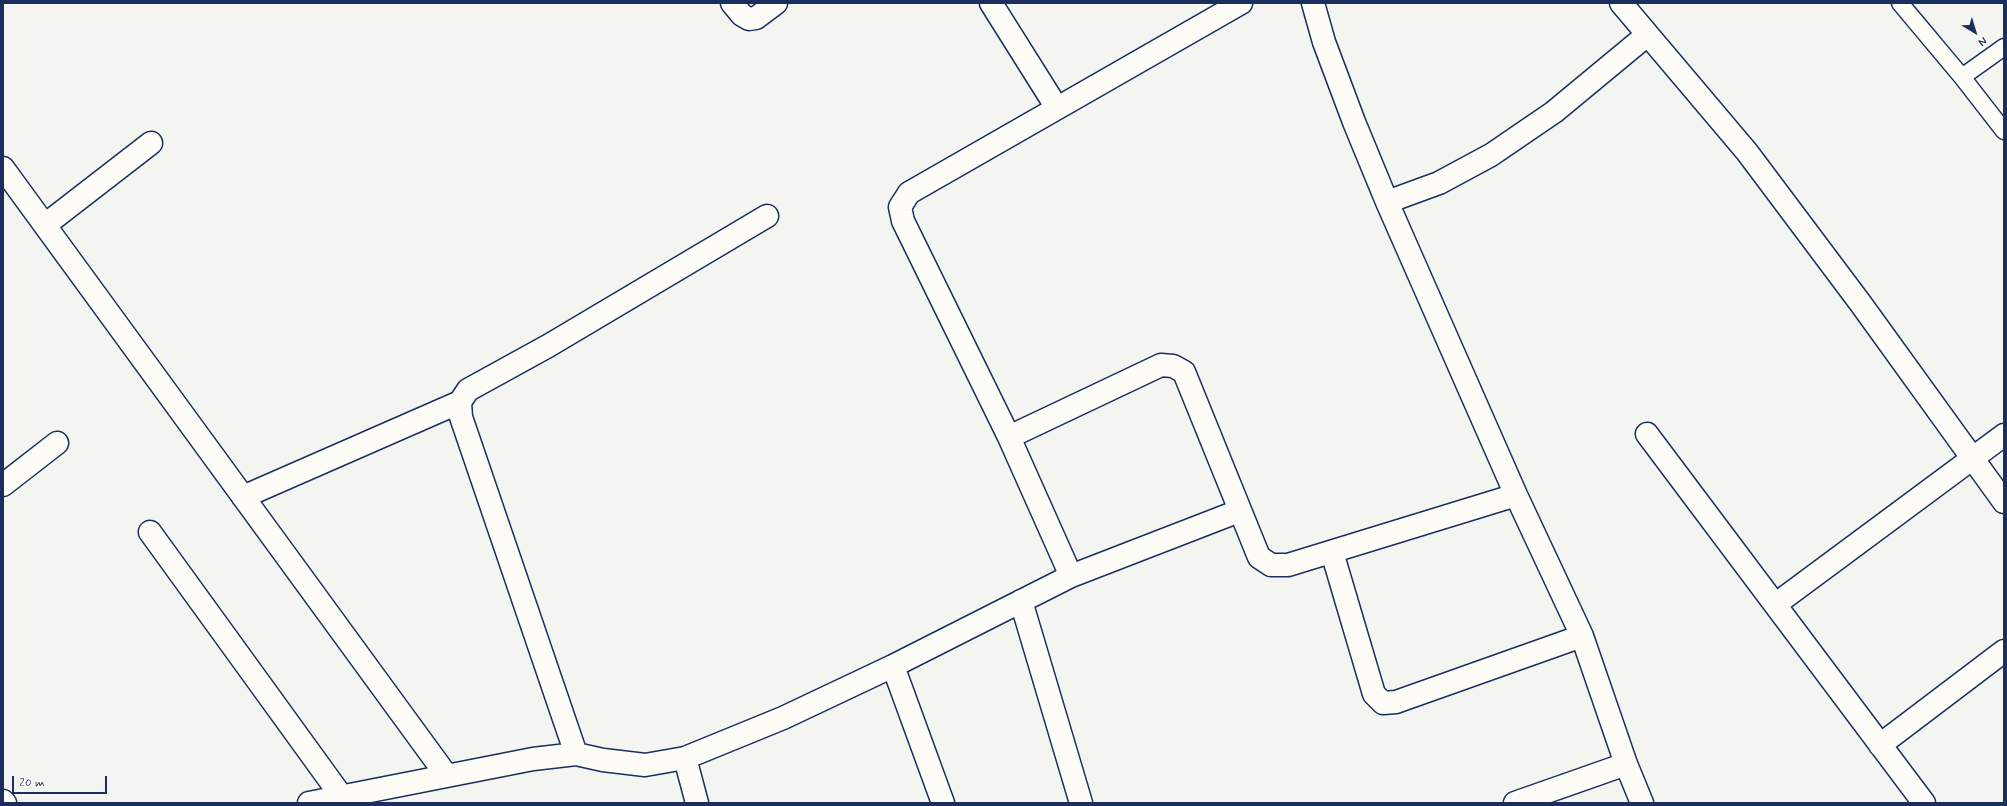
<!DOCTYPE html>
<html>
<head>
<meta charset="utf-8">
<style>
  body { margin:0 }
  #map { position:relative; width:2007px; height:806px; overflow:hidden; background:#f4f4f1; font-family:Mynerve,sans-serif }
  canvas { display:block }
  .frame { position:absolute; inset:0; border:4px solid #1b2f5e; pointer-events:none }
  .north { position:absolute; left:1955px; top:12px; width:40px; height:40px; -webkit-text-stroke:3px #fdfcf7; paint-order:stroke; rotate:142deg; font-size:11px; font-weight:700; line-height:16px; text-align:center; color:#1b2f5e }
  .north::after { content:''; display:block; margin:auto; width:14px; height:18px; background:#1b2f5e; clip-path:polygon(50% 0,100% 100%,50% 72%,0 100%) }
  .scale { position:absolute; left:12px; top:776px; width:95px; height:18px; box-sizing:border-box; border:2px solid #1b2f5e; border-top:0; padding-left:5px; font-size:12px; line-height:14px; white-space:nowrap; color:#1b2f5e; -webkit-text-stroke:3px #fdfcf7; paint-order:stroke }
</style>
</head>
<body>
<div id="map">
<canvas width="2007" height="806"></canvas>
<div class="frame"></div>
<div class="north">N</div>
<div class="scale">20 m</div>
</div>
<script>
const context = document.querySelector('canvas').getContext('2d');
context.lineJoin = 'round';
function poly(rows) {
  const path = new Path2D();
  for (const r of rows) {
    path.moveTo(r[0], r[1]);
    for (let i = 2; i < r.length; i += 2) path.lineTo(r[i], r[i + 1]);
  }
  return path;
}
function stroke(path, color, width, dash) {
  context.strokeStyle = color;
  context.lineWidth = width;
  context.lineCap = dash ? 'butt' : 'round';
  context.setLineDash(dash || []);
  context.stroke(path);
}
const lane = poly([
  [1900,3,1962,77,2004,131],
  [1962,77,2004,47]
]);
const street = poly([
  [732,3,742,15,749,19,756,18,776,3],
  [991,3,1057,108],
  [1313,3,1324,42,1354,122,1387,202,1516,495,1582,636,1626,764,1642,803],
  [1621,3,1747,152,1861,304,2004,502],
  [3,168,447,776],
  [1387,202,1439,183,1491,155,1554,112,1647,35],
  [45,225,151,143],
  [1647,434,1924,803],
  [1009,437,1161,365,1173,366,1184,372,1259,557,1271,565,1288,565,1516,495],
  [3,485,57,443],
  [243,497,460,402],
  [150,532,342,797],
  [1332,552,1374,694,1383,703,1396,702,1582,636],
  [1071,576,1009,437,903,221,900,207,909,193,1241,3],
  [1021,601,1081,803],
  [1776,604,2004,435],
  [893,666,943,803],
  [1880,745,2004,651],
  [576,754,461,417,460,402,468,390,548,346,767,216],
  [685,758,697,803],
  [3,801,5,803],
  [309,803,533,759,576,754,603,760,645,765,685,758,783,718,893,666,1071,576,1239,511],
  [1515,803,1626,764]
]);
stroke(lane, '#1b2f5e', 19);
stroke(street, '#1b2f5e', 25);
stroke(lane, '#fdfcf7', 16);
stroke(street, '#fdfcf7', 22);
</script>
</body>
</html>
